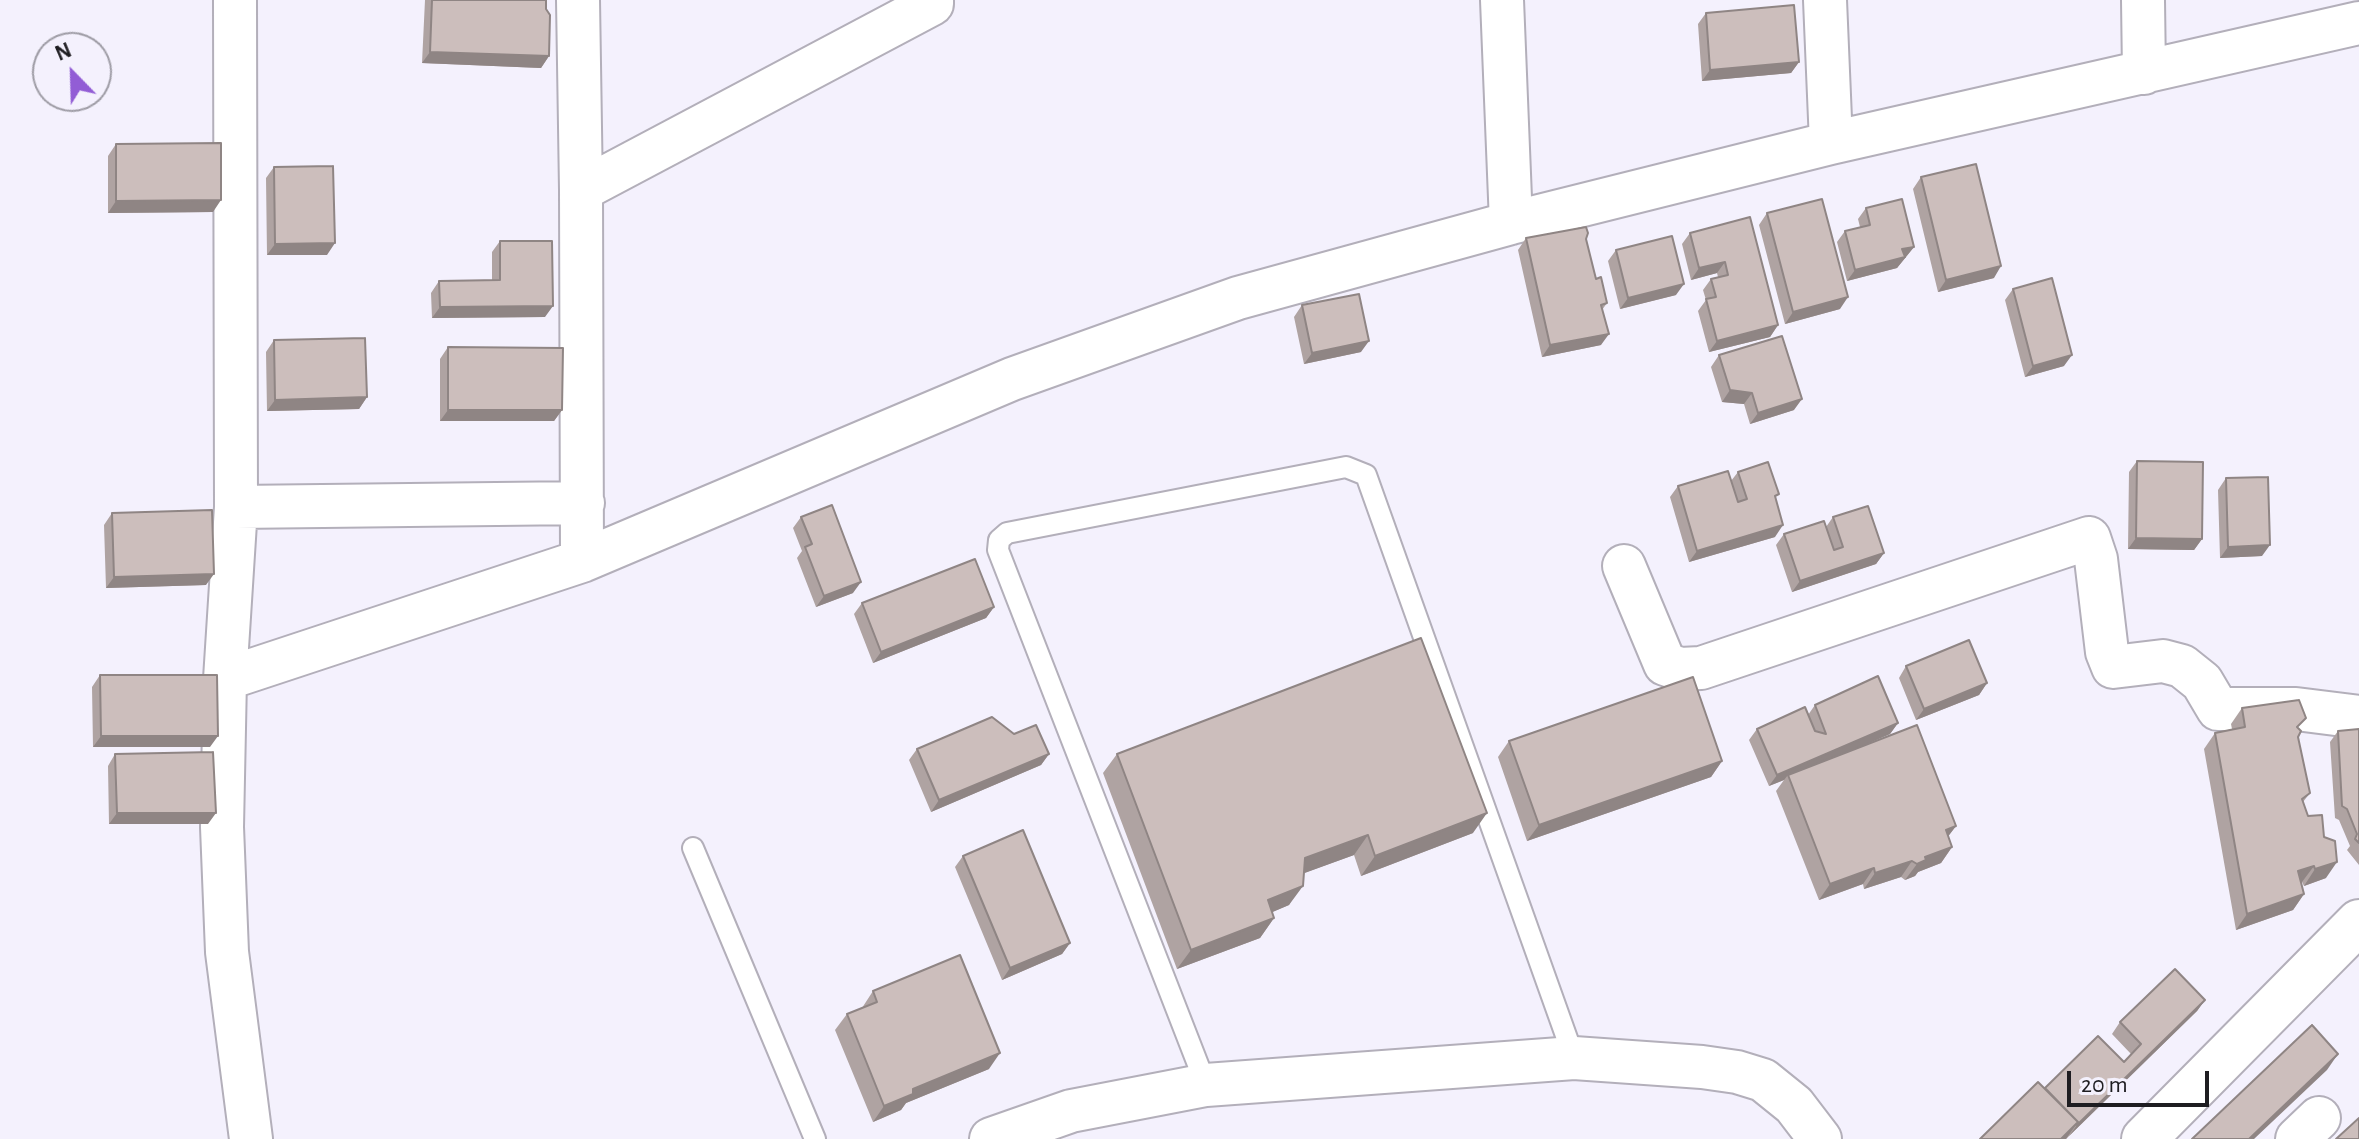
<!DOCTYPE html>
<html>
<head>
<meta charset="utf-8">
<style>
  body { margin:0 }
  #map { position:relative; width:2359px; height:1139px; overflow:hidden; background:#f4f1fd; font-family:"Alegreya Sans",sans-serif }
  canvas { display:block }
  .north { position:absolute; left:32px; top:32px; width:80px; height:80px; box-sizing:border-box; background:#f4f1fd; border:2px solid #9e9ca5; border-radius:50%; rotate:337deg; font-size:22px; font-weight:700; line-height:32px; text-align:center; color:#1e1d21 }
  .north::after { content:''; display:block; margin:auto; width:28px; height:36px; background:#925dd5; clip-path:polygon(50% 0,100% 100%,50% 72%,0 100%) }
  .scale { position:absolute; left:2067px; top:1071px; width:142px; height:36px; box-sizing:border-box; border:4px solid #1e1d21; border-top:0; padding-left:10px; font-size:24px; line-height:28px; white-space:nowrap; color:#1e1d21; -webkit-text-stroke:6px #f4f1fd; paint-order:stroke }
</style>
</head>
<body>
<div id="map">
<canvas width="2359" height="1139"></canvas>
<div class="north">N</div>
<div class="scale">20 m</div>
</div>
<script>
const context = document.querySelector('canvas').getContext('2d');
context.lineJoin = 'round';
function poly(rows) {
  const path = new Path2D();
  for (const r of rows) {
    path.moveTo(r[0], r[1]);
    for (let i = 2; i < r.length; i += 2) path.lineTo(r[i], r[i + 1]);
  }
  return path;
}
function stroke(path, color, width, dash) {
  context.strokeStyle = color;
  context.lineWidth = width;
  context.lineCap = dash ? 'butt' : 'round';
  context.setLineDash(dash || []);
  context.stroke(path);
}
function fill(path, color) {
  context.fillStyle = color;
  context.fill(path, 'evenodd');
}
const service = poly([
  [693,848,815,1139],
  [1206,1085,998,550,999,540,1007,533,1346,467,1366,475,1574,1058]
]);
const minor = poly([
  [235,0,236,507,225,679,222,827,227,952,251,1139],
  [578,0,581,190],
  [1502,0,1511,223],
  [1825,0,1831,143],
  [2143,0,2144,73],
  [236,507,583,503],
  [582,561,581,190,932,4,932,0],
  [1624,566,1665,664,1680,669,1701,668,2089,538,2096,559,2107,652,2113,667,2163,661,2182,666,2202,682,2218,709,2296,709,2359,717],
  [225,679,582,561,1012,379,1238,298,1511,223,1831,143,2359,23],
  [991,1139,1071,1111,1206,1085,1574,1058,1702,1067,1737,1072,1763,1080,1794,1105,1820,1139],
  [2297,1139,2319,1118]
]);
const tertiary = poly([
  [2144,1139,2359,922]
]);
const wall = poly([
  [425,0,546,0,549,56,541,68,422,63],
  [1706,13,1799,62,1791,73,1702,81,1698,24],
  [116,144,213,212,108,213,108,156],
  [274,167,327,255,267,255,266,178],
  [1921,177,1994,278,1938,292,1913,189],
  [1866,208,1914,247,1897,268,1847,281,1837,242,1845,231,1860,227,1858,219],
  [1767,213,1840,309,1785,324,1759,225],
  [1750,217,1778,325,1770,337,1709,352,1698,311,1706,300,1703,290,1711,279,1718,277,1717,273,1691,280,1682,244,1690,233],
  [1526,238,1586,239,1596,279,1607,303,1602,310,1601,345,1542,357,1518,250],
  [500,241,545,317,432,318,431,293,439,281,492,280,492,252],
  [1616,250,1676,295,1620,309,1608,261],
  [2013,289,2064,366,2025,377,2005,300],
  [1302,305,1361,352,1304,364,1294,317],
  [274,340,367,397,359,409,267,411,266,352],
  [448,347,562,410,554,421,440,421,440,359],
  [1719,355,1794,410,1750,424,1744,404,1722,402,1711,367],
  [2137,461,2202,539,2194,550,2128,549,2129,472],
  [1738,472,1776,499,1775,537,1689,562,1670,497,1678,486,1731,481],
  [2226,478,2262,556,2220,558,2218,490],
  [112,513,206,585,106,588,104,525],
  [801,517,853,593,816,607,797,558,802,551,793,528],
  [1833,517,1884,553,1876,564,1792,592,1776,545,1784,534,1826,527],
  [862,603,994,607,986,618,873,663,854,614],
  [1906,666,1987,683,1979,695,1916,720,1899,678],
  [100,675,210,747,93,747,92,687],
  [1815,705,1898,723,1890,734,1862,746,1956,826,1948,836,1952,847,1941,863,1918,872,1915,876,1905,880,1901,877,1864,889,1863,884,1819,900,1776,791,1784,780,1769,786,1749,740,1757,729,1808,715],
  [2242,708,2299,728,2298,737,2310,793,2303,802,2326,878,2304,886,2302,882,2301,882,2304,894,2293,910,2236,930,2204,749,2215,733,2232,729,2231,724],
  [2359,729,2359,865,2347,850,2350,846,2339,820,2335,818,2330,742,2338,731],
  [1014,734,1049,754,1041,765,931,812,909,760,917,749],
  [1509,741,1722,761,1711,777,1527,841,1498,757],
  [115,754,208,824,109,824,108,766],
  [1117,754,1473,833,1361,876,1354,855,1304,873,1289,905,1272,912,1274,918,1260,938,1177,969,1103,773],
  [963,856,1070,943,1062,954,1002,980,955,867],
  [873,991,989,1069,906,1103,901,1110,873,1122,835,1030,847,1014,862,1008],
  [2205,1000,2197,1011,2066,1139,2045,1088,2124,1062,2131,1054,2112,1034,2120,1022]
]);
const shadedWall = poly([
  [430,52,549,56,541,68,422,63],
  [1799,62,1791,73,1702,81,1710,70],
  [221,200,213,212,108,213,116,201],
  [335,243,327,255,267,255,275,244],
  [1914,247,1897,268,1847,281,1855,270,1902,249],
  [1725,262,1717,273,1691,280,1699,268],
  [2001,266,1994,278,1938,292,1946,280],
  [1684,284,1676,295,1620,309,1628,298],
  [1848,297,1840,309,1785,324,1793,312],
  [553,306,545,317,432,318,440,307],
  [1778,325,1770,337,1709,352,1717,341],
  [1609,334,1601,345,1542,357,1550,345],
  [1369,341,1361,352,1304,364,1312,353],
  [2072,355,2064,366,2025,377,2033,366],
  [1730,390,1752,393,1744,404,1722,402],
  [367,397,359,409,267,411,275,400],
  [1802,399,1794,410,1750,424,1758,413],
  [448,410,562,410,554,421,440,421],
  [1783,525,1775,537,1689,562,1697,551],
  [2136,538,2202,539,2194,550,2128,549],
  [2270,545,2262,556,2220,558,2228,547],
  [1884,553,1876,564,1792,592,1800,581],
  [214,574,206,585,106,588,114,577],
  [861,582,853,593,816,607,824,596],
  [994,607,986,618,873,663,881,652],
  [1987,683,1979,695,1916,720,1924,709],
  [1898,723,1890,734,1789,778,1788,775,1784,780,1769,786,1777,775],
  [101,736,218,736,210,747,93,747],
  [1049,754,1041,765,931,812,939,800],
  [1722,761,1711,777,1527,841,1539,825],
  [117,813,216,813,208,824,109,824],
  [1487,813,1473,833,1361,876,1375,856],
  [1956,826,1944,842,1946,830],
  [1368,835,1354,855,1291,878,1305,858],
  [1952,847,1941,863,1918,872,1915,876,1905,880,1917,864,1925,857],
  [1912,861,1901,877,1864,889,1875,873],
  [2337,862,2326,878,2304,886,2315,869],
  [2314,866,2302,882,2287,887,2298,871],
  [1874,868,1863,884,1819,900,1830,884],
  [1303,886,1289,905,1254,920,1268,900],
  [2304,894,2293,910,2236,930,2247,914],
  [1274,918,1260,938,1177,969,1191,950],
  [1070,943,1062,954,1002,980,1010,968],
  [2205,1000,2197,1011,2069,1136,2077,1125],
  [1000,1053,989,1069,906,1103,901,1110,873,1122,884,1106,913,1089],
  [2338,1054,2327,1070,2254,1139,2249,1139],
  [2078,1122,2066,1139,2061,1139]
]);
const building = poly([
  [432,0,546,0,546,9,550,15,549,56,430,52,432,0],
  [1794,5,1799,62,1710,70,1706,13,1794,5],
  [221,143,221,200,116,201,116,144,221,143],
  [1976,164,2001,266,1946,280,1921,177,1976,164],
  [333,166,335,243,275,244,274,167,333,166],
  [1822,199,1848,297,1793,312,1767,213,1822,199],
  [1902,199,1914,247,1902,249,1905,257,1855,270,1845,231,1870,225,1866,208,1902,199],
  [1750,217,1778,325,1717,341,1706,299,1716,297,1711,279,1728,275,1725,262,1699,268,1690,233,1750,217],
  [1586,227,1588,233,1586,239,1596,279,1601,277,1607,303,1601,305,1609,334,1550,345,1526,238,1586,227],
  [1672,236,1684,284,1628,298,1616,250,1672,236],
  [500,241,552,241,553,306,440,307,439,281,500,280,500,241],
  [2052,278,2072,355,2033,366,2013,289,2052,278],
  [1359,294,1369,341,1312,353,1302,305,1359,294],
  [1782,336,1802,399,1758,413,1752,393,1730,390,1719,355,1782,336],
  [365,338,367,397,275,400,274,340,365,338],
  [448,347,563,348,562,410,448,410,448,347],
  [2137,461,2203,462,2202,539,2136,538,2137,461],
  [1768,462,1779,494,1775,496,1783,525,1697,551,1678,486,1728,471,1738,502,1747,499,1738,472,1768,462],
  [2268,477,2270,545,2228,547,2226,478,2268,477],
  [832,505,861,582,824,596,805,547,812,544,801,517,832,505],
  [1868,506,1884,553,1800,581,1784,534,1824,521,1834,550,1843,547,1833,517,1868,506],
  [212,510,214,574,114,577,112,513,212,510],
  [975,559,994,607,881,652,862,603,975,559],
  [1421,638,1487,813,1375,856,1368,835,1305,858,1303,886,1268,900,1274,918,1191,950,1117,754,1421,638],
  [1969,640,1987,683,1924,709,1906,666,1969,640],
  [100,675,217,675,218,736,101,736,100,675],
  [1878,676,1898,723,1777,775,1757,729,1805,707,1815,731,1826,734,1815,705,1878,676],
  [1693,677,1722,761,1539,825,1509,741,1693,677],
  [2299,700,2306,718,2297,727,2301,731,2298,737,2310,793,2302,799,2308,816,2322,815,2324,837,2335,841,2337,862,2315,869,2314,866,2298,871,2304,894,2247,914,2215,733,2245,727,2242,708,2299,700],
  [992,717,1014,734,1036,725,1049,754,939,800,917,749,992,717],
  [1917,725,1956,826,1946,830,1952,847,1925,857,1926,860,1917,864,1912,861,1875,873,1874,868,1830,884,1788,775,1917,725],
  [2359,729,2359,843,2355,839,2357,834,2347,809,2342,806,2338,731,2359,729],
  [213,752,216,813,117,813,115,754,213,752],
  [1023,830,1070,943,1010,968,963,856,1023,830],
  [960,955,1000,1053,913,1089,913,1094,884,1106,847,1014,877,1002,873,991,960,955],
  [2175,969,2205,1000,2077,1125,2076,1124,2078,1122,2045,1088,2098,1036,2124,1062,2141,1044,2120,1022,2175,969],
  [2312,1025,2338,1054,2249,1139,2192,1139,2312,1025],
  [2038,1082,2078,1122,2061,1139,1980,1139,2038,1082],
  [2359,1118,2359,1139,2336,1139,2359,1118]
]);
stroke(service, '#b3afba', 24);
stroke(minor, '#b3afba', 46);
stroke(tertiary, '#b3afba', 48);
stroke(service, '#fff', 20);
stroke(minor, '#fff', 42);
stroke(tertiary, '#fff', 44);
fill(wall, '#afa3a2');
fill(shadedWall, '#8f8584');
fill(building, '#ccbebc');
stroke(building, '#8f8584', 2);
</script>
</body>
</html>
